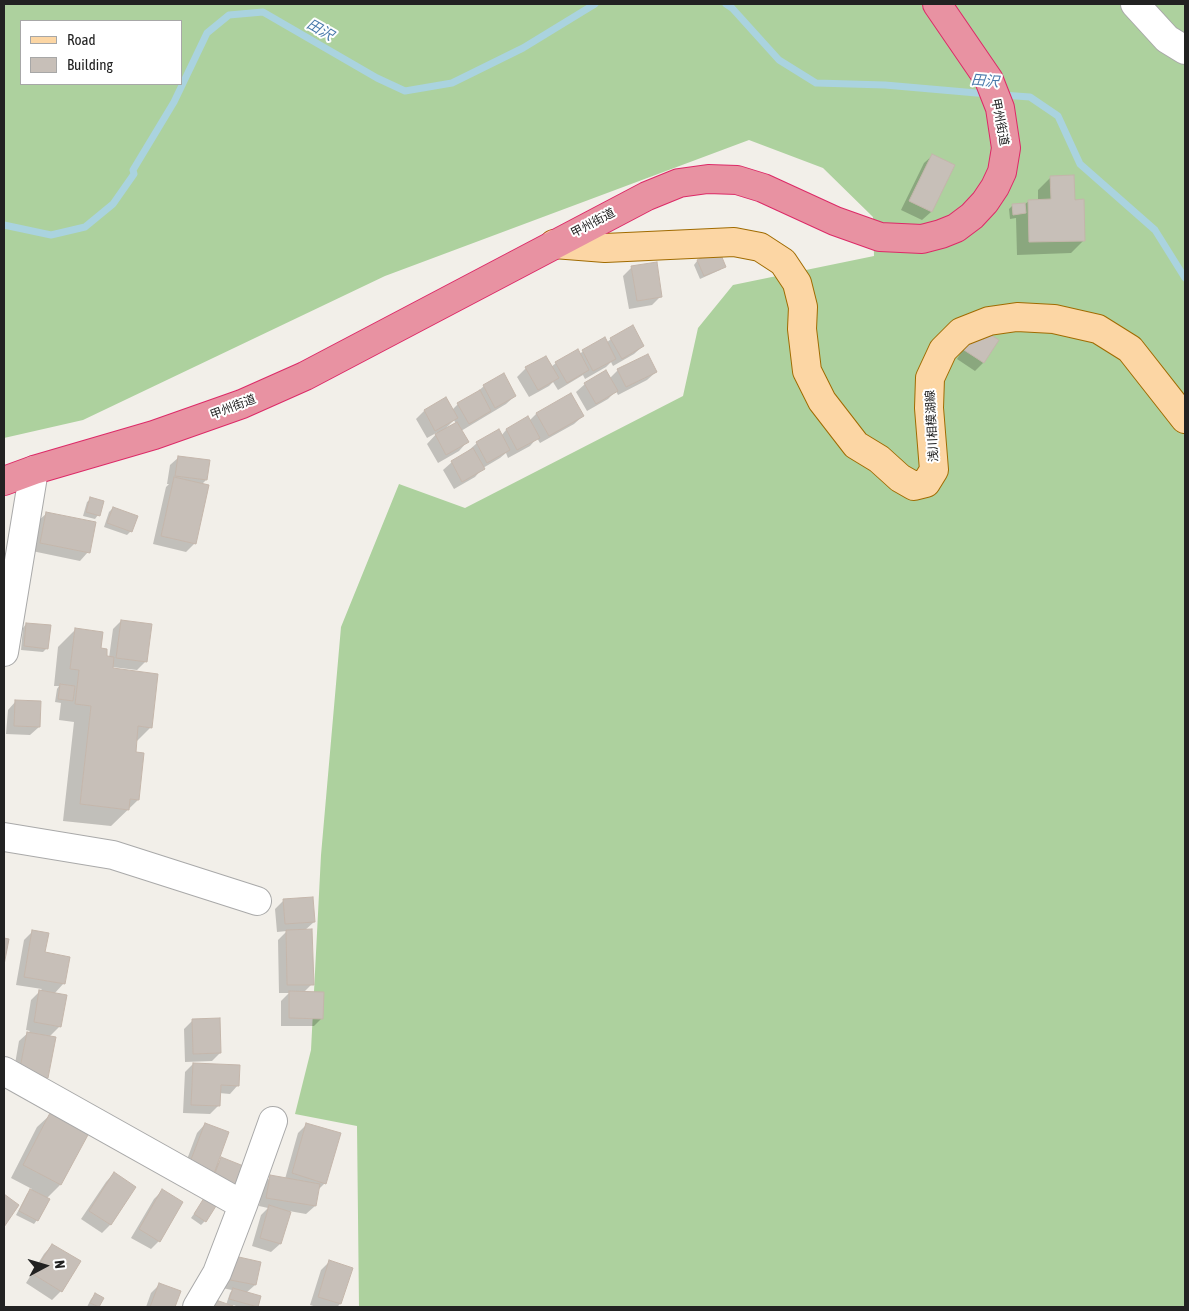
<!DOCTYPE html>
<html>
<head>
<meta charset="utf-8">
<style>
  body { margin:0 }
  #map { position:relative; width:1189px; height:1311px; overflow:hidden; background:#f2efe9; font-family:"Asap Condensed",sans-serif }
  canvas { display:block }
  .frame { position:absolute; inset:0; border:5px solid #222; pointer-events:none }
  .legend { position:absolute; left:20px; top:20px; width:162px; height:65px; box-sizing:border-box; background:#fff; border:1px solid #a7a7a7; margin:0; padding:6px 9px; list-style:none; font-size:15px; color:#222 }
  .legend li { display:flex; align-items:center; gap:10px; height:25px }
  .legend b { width:25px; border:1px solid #a7a7a7 }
  .north { position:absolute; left:20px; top:1241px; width:50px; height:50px; -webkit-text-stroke:4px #fff; paint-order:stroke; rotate:84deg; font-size:14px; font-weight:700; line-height:20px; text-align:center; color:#222 }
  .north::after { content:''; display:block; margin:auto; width:18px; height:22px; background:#222; clip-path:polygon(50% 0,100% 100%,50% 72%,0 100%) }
</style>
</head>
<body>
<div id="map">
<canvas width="1189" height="1311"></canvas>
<div class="frame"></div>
<ul class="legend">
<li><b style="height:6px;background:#fcd6a4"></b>Road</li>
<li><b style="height:14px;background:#c7bfb8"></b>Building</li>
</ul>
<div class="north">N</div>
</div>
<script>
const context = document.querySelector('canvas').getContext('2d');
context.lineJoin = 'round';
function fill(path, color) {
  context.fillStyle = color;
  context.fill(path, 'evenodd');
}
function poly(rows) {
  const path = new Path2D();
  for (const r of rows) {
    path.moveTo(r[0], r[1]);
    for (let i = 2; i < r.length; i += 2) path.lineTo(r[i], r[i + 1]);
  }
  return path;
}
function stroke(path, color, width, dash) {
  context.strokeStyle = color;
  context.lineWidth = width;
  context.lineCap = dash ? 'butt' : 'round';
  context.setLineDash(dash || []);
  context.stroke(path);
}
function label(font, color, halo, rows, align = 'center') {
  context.font = font + ' "Asap Condensed","Noto Sans JP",sans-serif';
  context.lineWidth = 4;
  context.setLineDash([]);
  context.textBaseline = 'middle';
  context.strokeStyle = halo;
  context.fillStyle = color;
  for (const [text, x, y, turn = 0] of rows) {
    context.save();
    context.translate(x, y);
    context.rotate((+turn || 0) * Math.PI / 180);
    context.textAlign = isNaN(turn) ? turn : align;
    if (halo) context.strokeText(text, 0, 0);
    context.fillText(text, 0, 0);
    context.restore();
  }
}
const forest = poly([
  [4,4,1185,4,1185,1307,359,1307,357,1126,295,1114,311,1050,321,855,341,627,399,484,465,508,683,396,698,328,733,285,874,256,873,217,823,168,749,140,385,276,83,420,4,438],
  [21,21,181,21,181,84,21,84]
]);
const shadow = poly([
  [933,155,954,166,931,212,922,220,901,210,924,163],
  [1051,177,1074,201,1084,240,1071,253,1017,255,1016,218,1010,219,1009,209,1012,206,1025,204,1029,201,1038,200,1038,190],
  [697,261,724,266,720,270,700,279,694,265],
  [632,267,661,296,652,305,629,309,623,276],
  [970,337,983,363,975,371,957,359],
  [604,339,606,343,611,339,643,346,634,354,613,366,611,362,606,367,585,379,583,375,558,390,553,382,549,386,529,397,517,377,526,368,551,367,556,363,579,354],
  [618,370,656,372,647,380,618,395,616,391,608,399,587,411,576,392,585,384,610,378],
  [484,386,515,396,506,404,461,431,467,442,459,451,438,463,427,444,438,432,427,438,416,419,424,411,452,410,458,404,475,394],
  [454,420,456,424,445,429],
  [536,414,583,416,574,424,540,443,537,438,530,446,508,458,506,453,500,458,483,468,475,477,454,489,443,470,452,462,468,451,477,443,501,436,506,430,528,418,529,421],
  [179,457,209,462,206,480,201,485,195,543,186,552,153,544,166,487,169,484,167,484,170,465],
  [91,499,98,515,95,519,83,516,87,502],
  [113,508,131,531,127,535,104,527,109,512],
  [47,513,88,552,80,561,32,551,38,521],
  [4,553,6,553,4,575],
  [121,621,146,661,137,670,112,667,112,670,151,727,135,743,138,800,111,826,63,821,74,722,59,720,61,703,55,702,57,689,59,686,54,686,58,647,75,630,100,649,105,657,109,658,113,629],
  [26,624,47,648,43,652,21,650,23,628],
  [16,701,39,727,30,735,6,734,8,710],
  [284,900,314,922,304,931,312,984,304,992,322,1018,314,1026,281,1026,281,1001,289,993,279,993,278,940,287,931,277,932,275,909],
  [32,932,44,953,64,983,54,994,60,1026,49,1037,54,1038,47,1078,39,1086,12,1081,19,1041,30,1031,26,1030,31,1000,42,989,16,985,24,940],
  [193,1020,220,1053,212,1061,185,1062,184,1029],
  [193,1064,238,1085,230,1094,219,1093,219,1105,210,1114,183,1113,185,1072],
  [50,1115,60,1185,46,1199,37,1220,34,1224,16,1215,27,1194,32,1189,11,1178,37,1127],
  [205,1124,216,1165,222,1159,244,1168,202,1187,180,1178,197,1133],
  [307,1124,325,1183,317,1191,315,1206,306,1214,289,1211,280,1244,271,1252,252,1246,261,1215,268,1208,259,1206,262,1185,271,1177,285,1179,298,1133],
  [114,1173,135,1187,110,1225,102,1233,81,1219,106,1182],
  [162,1191,159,1241,151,1249,131,1238,154,1199],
  [201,1204,205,1221,201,1225,191,1218],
  [52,1245,61,1291,52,1300,26,1283,44,1254],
  [330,1261,340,1304,337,1307,317,1307,310,1305,321,1270],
  [259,1263,255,1285,246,1293,260,1297,257,1307,239,1307,233,1305,233,1307,207,1307,226,1305,230,1293,232,1290,217,1287,222,1265],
  [159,1285,179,1292,174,1307,146,1307,151,1293],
  [95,1295,98,1307,87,1307,91,1299]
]);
const stream = poly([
  [726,4,732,8,779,60,816,83,885,85,988,94],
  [1002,95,1030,97,1058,116,1080,164,1155,230,1185,278],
  [4,225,51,235,85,227,113,204,134,174,133,170,174,102,207,33,229,15,263,12,377,78,405,91,452,83,523,48,595,4]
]);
const building = poly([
  [932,154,955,165,932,212,909,201,932,154],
  [1074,175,1075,200,1084,199,1085,241,1029,242,1028,200,1051,199,1050,176,1074,175],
  [1025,203,1026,213,1013,215,1012,204,1025,203],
  [719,250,726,267,704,276,697,260,719,250],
  [657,262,662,297,637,301,631,266,657,262],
  [633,325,644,346,622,359,610,338,633,325],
  [978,327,999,340,984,363,964,350,978,327],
  [605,337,616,359,593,371,582,350,605,337],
  [578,349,589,370,567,383,555,362,578,349],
  [648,354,657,372,626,387,617,369,648,354],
  [546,356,559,378,538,390,525,367,546,356],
  [606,370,618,391,596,404,584,383,606,370],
  [504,373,516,396,495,408,483,385,504,373],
  [480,390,491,411,469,424,457,403,480,390],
  [571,393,584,416,549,436,536,413,571,393],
  [446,397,458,418,435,431,424,410,446,397],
  [528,416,540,438,517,450,506,429,528,416],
  [457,422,469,442,446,455,435,434,457,422],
  [499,429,510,450,487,463,476,442,499,429],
  [473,448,485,469,462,482,451,461,473,448],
  [178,456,210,460,207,480,175,476,178,456],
  [174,477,209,485,196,544,161,536,174,477],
  [90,497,104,501,100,516,86,512,90,497],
  [113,507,138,516,132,532,107,523,113,507],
  [46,512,96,522,90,553,40,543,46,512],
  [121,620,152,624,147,662,116,658,121,620],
  [26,623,51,625,48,649,24,646,26,623],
  [75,628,103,632,101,648,107,649,107,656,114,657,113,668,158,674,152,728,138,726,136,752,144,753,139,800,130,799,129,810,80,804,91,706,75,704,79,670,70,669,75,628],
  [60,684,75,686,73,701,58,699,60,684],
  [15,700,41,701,40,727,14,726,15,700],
  [313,897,315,922,285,924,283,899,313,897],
  [312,929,314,985,287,985,286,930,312,929],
  [32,930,49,933,45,952,70,957,65,984,24,977,32,930],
  [4,938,9,939,4,965,4,938],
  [39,990,67,995,61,1027,34,1022,39,990],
  [289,991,324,992,323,1019,289,1018,289,991],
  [220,1018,221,1053,193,1054,192,1019,220,1018],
  [27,1032,56,1037,48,1078,19,1073,27,1032],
  [193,1063,240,1065,239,1086,221,1085,220,1106,191,1105,193,1063],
  [50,1113,89,1133,61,1185,23,1165,50,1113],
  [205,1123,229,1132,212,1179,187,1170,205,1123],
  [306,1123,341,1133,326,1184,292,1173,306,1123],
  [221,1157,246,1167,236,1193,211,1184,221,1157],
  [114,1172,136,1187,111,1225,89,1211,114,1172],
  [270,1175,320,1184,316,1206,266,1198,270,1175],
  [30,1189,50,1199,38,1221,19,1211,30,1189],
  [162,1189,183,1202,160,1242,139,1229,162,1189],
  [4,1194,19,1205,4,1227,4,1194],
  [204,1198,216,1206,206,1222,194,1214,204,1198],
  [269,1205,291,1212,281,1244,260,1238,269,1205],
  [52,1244,81,1261,62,1292,33,1274,52,1244],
  [230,1255,261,1262,256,1285,225,1279,230,1255],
  [329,1260,353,1268,341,1304,318,1297,329,1260],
  [159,1283,181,1291,175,1307,150,1307,159,1283],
  [233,1288,261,1296,258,1307,229,1299,233,1288],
  [95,1293,104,1298,99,1307,90,1303,95,1293],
  [213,1299,236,1307,210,1307,213,1299]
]);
const minor = poly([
  [1135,4,1167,39,1185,50],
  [4,652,34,470],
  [4,837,113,855,257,901],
  [4,1071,243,1205,273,1121],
  [197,1307,217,1273,243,1205]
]);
const major = poly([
  [554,244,605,248,734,242,760,247,783,262,797,283,803,307,802,329,807,371,822,401,856,445,879,459,900,478,914,486,926,483,934,470,929,408,930,378,943,350,961,332,989,321,1017,317,1054,319,1098,329,1130,349,1185,419]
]);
const highway = poly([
  [4,481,34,470,154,435,242,404,305,376,647,196,679,183,708,179,737,180,763,188,835,221,880,237,922,239,941,234,956,228,972,216,985,202,995,187,1002,172,1006,148,1000,108,989,80,937,4]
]);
const streetNames = [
  ["甲州街道",1000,122,79],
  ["甲州街道",593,223,-28],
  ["甲州街道",233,407,-21],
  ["浅川相模湖線",932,426,-93]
];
const waterNames = [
  ["田沢",320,30,30],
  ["田沢",985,81,5]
];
fill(forest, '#add19e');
fill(shadow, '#0003');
stroke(stream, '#aad3df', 7);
fill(building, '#c7bfb8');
stroke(building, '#c4b6ab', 1);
stroke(minor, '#a9a9a9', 30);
stroke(major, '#a06b00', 30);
stroke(highway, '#dc2a67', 30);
stroke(minor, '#fff', 28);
stroke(major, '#fcd6a4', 28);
stroke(highway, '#e892a2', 28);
label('12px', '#222', '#fff', streetNames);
label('italic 14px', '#4a7aab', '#fff', waterNames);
</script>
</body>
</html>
